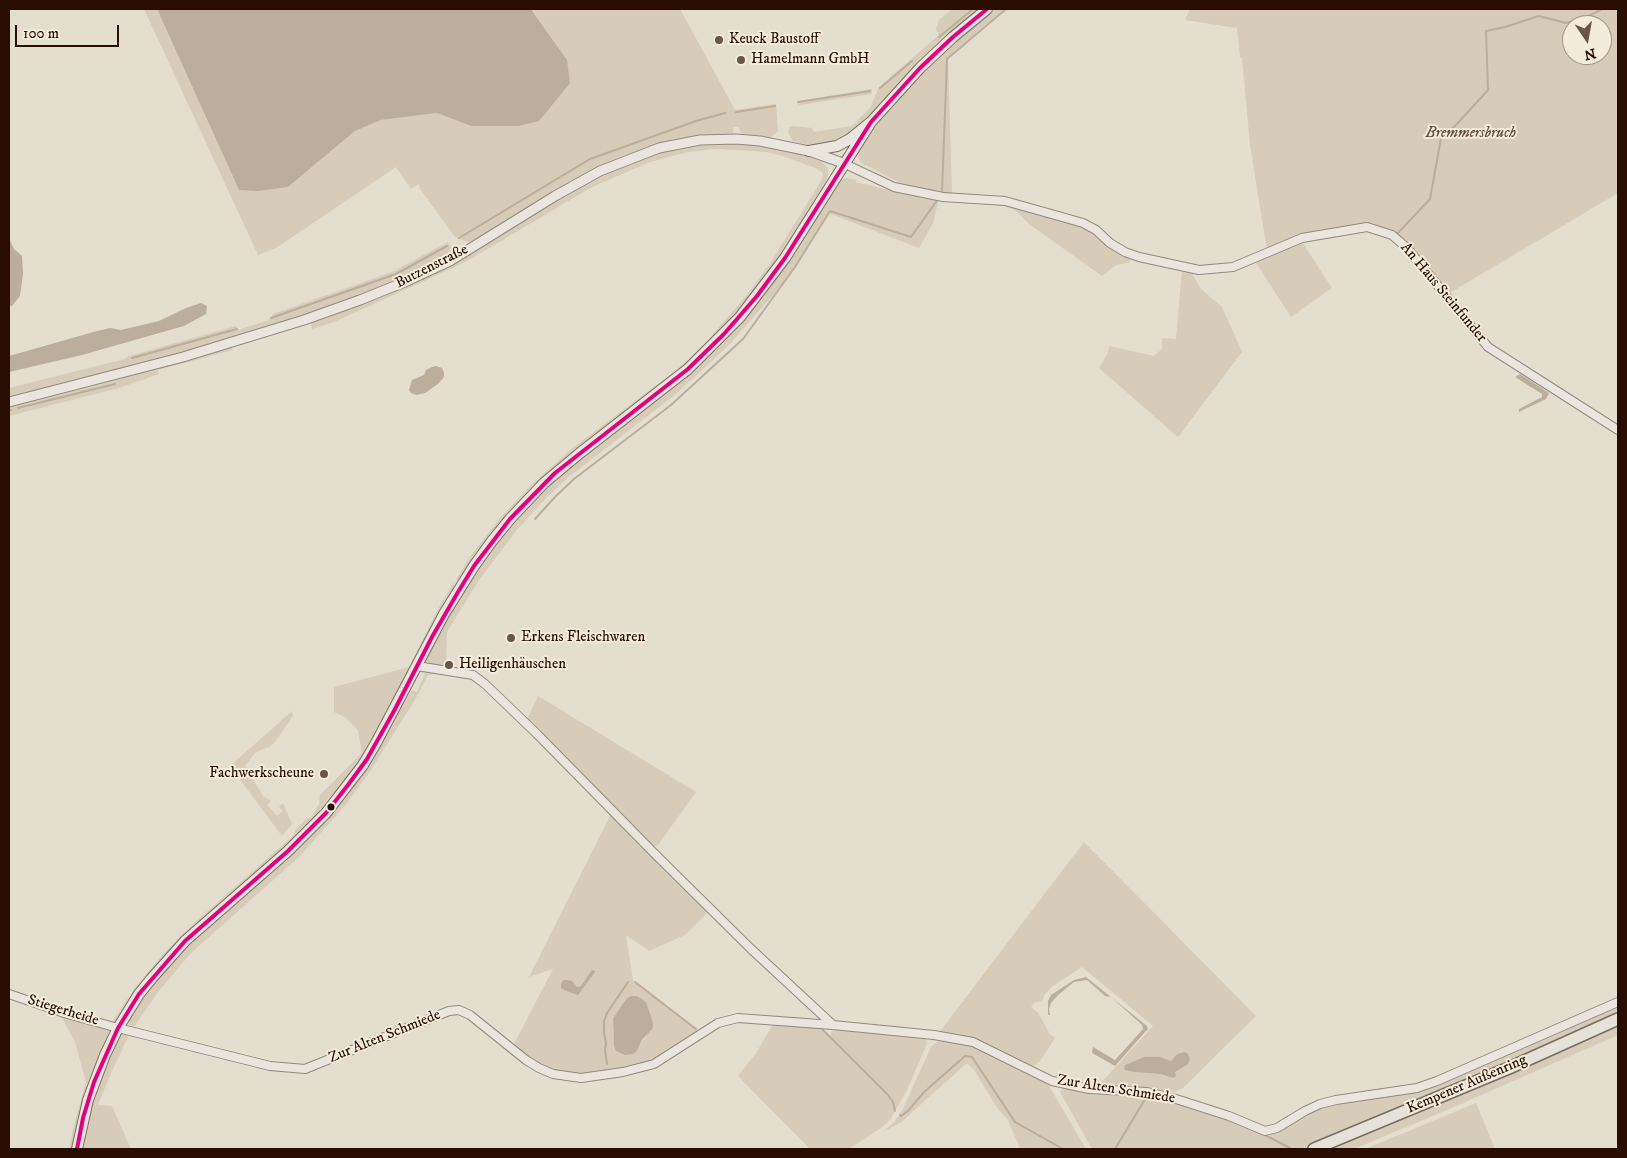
<!DOCTYPE html>
<html>
<head>
<meta charset="utf-8">
<style>
  body { margin:0 }
  #map { position:relative; width:1627px; height:1158px; overflow:hidden; background:#e4dece; font-family:"IM FELL DW Pica",serif }
  canvas { display:block }
  .frame { position:absolute; inset:0; border:10px solid #290d01; pointer-events:none }
  .north { position:absolute; left:1562px; top:15px; width:50px; height:50px; box-sizing:border-box; background:#f3ecda; border:1px solid #a29383; border-radius:50%; rotate:168deg; font-size:14px; font-weight:700; line-height:20px; text-align:center; color:#290d01 }
  .north::after { content:''; display:block; margin:auto; width:18px; height:22px; background:#6a5649; clip-path:polygon(50% 0,100% 100%,50% 72%,0 100%) }
  .scale { position:absolute; left:15px; top:25px; width:104px; height:22px; box-sizing:border-box; border:2px solid #290d01; border-top:0; padding-left:6px; font-size:15px; line-height:18px; white-space:nowrap; color:#290d01; -webkit-text-stroke:4px #f3ecda; paint-order:stroke }
</style>
</head>
<body>
<div id="map">
<canvas width="1627" height="1158"></canvas>
<div class="frame"></div>
<div class="north">N</div>
<div class="scale">100 m</div>
</div>
<script>
const context = document.querySelector('canvas').getContext('2d');
context.lineJoin = 'round';
function fill(path, color) {
  context.fillStyle = color;
  context.fill(path, 'evenodd');
}
function poly(rows) {
  const path = new Path2D();
  for (const r of rows) {
    path.moveTo(r[0], r[1]);
    for (let i = 2; i < r.length; i += 2) path.lineTo(r[i], r[i + 1]);
  }
  return path;
}
function stroke(path, color, width, dash) {
  context.strokeStyle = color;
  context.lineWidth = width;
  context.lineCap = dash ? 'butt' : 'round';
  context.setLineDash(dash || []);
  context.stroke(path);
}
function label(font, color, halo, rows, align = 'center') {
  context.font = font + ' "IM FELL DW Pica",serif';
  context.lineWidth = 4;
  context.setLineDash([]);
  context.textBaseline = 'middle';
  context.strokeStyle = halo;
  context.fillStyle = color;
  for (const [text, x, y, turn = 0] of rows) {
    context.save();
    context.translate(x, y);
    context.rotate((+turn || 0) * Math.PI / 180);
    context.textAlign = isNaN(turn) ? turn : align;
    if (halo) context.strokeText(text, 0, 0);
    context.fillText(text, 0, 0);
    context.restore();
  }
}
const green = poly([
  [144,9,157,9,239,190,288,187,355,131,381,120,437,113,471,126,533,9,680,9,735,110,776,104,778,131,771,137,742,134,738,127,734,127,733,133,727,134,694,136,658,143,619,158,584,175,478,241,470,243,455,237,420,189,419,184,411,189,396,167,276,248,258,255],
  [952,9,981,9,911,70,847,139,813,146,793,141,788,133,789,127,793,126,812,128,814,132,852,126,870,108,879,87,939,35,936,29,939,20],
  [993,9,1004,9,948,57,952,194,932,191,902,184,866,165,865,166,859,160,858,153,863,144,891,106,914,81,959,37],
  [1190,9,1618,9,1618,193,1448,294,1410,246,1396,235,1371,223,1299,236,1267,250,1250,145,1242,58,1240,57,1237,28,1185,20],
  [1572,25,1602,25,1602,55,1572,55],
  [872,89,872,94,799,105,798,101],
  [734,143,761,144,786,149,822,162,828,168,828,176,824,187,785,249,753,293,719,334,685,367,569,456,458,583,457,578,472,554,501,517,528,488,570,450,679,368,706,342,746,296,769,265,821,181,823,175,822,172,815,168,786,157,767,152,735,150,715,149,688,152,650,162,592,187,469,260,444,272,334,322,312,329,311,325,313,321,406,286,456,263,558,199,621,166,653,154,688,146],
  [846,178,857,180,856,182,917,197,939,199,933,223,919,248,828,213,798,262,779,288,728,346,676,394,570,476,547,497,516,531,479,580,447,632,446,662,443,668,429,666,424,659,458,597,502,535,555,478,699,365,719,345,760,298,793,255,839,181],
  [1006,205,1078,226,1090,231,1104,242,1130,257,1130,262,1116,265,1102,276,1029,224,1017,212],
  [448,242,451,247,449,256,443,260,400,281,307,316,221,343,9,398,9,388,125,359,129,356,236,326,238,330,269,320,273,314,392,272],
  [1302,242,1332,288,1291,317,1255,261],
  [1182,272,1192,273,1200,288,1222,307,1242,352,1178,437,1099,368,1108,353,1109,346,1154,356,1162,349,1162,338,1176,339],
  [231,347,233,350,158,370,159,374,119,388,9,416,9,407,102,384],
  [453,583,455,588,364,754,350,776,327,800,313,822,298,837,199,923,119,1019,112,1022,137,985,164,953,194,923,294,835,295,830,307,818,311,818,319,804,320,795,362,753,358,730,345,717,334,712,334,687,409,667,436,613],
  [421,672,440,673,428,675,416,698,371,770,344,807,298,858,191,953,158,992,134,1027,130,1025,127,1020,143,996,181,950,293,853,412,691,417,692,425,674],
  [538,696,696,792,658,845,652,847,614,810,534,724,527,719],
  [292,711,293,716,275,742,267,749,268,747,255,753,245,766,263,796,271,801,267,805,277,816,283,811,279,807,283,803,292,824,282,836,230,766],
  [611,814,709,911,685,935,649,951,626,935,633,980,698,1031,651,1062,623,1069,580,1075,554,1071,540,1065,513,1046,553,969,529,977],
  [627,998,646,1002,653,1022,645,1039,641,1041,614,1045,613,1018],
  [1084,842,1256,1016,1183,1088,1175,1092,1098,1086,1153,1026,1082,967,1053,986,1045,994,1042,1001,1034,1003,1031,1007,1038,1013,1050,1034,1055,1038,1040,1061,1035,1065,1030,1067,974,1039,938,1034],
  [1144,1057,1171,1061,1173,1058,1175,1076,1173,1078,1160,1074,1134,1072,1125,1065],
  [1618,1004,1618,1014,1588,1028,1303,1149,1092,1149,1060,1092,1063,1088,1155,1096,1250,1127,1269,1136,1306,1113,1321,1107,1336,1102,1418,1089],
  [61,1016,109,1029,111,1033,94,1069,87,1089,72,1149,69,1149,74,1125,86,1082,75,1042],
  [774,1023,821,1028,830,1036,833,1028,925,1037,927,1044,907,1090,890,1120,881,1128,849,1149,810,1149,738,1076,756,1053],
  [1618,1023,1618,1035,1438,1114,1354,1149,1324,1149],
  [121,1033,129,1035,111,1073,98,1105,112,1106,131,1149,80,1149,100,1074],
  [945,1040,972,1044,1040,1077,1049,1086,1086,1149,1020,1149,1008,1120,998,1109,974,1070,967,1063,910,1114,902,1122,883,1132,894,1122,901,1113,931,1047,937,1042],
  [1476,1103,1495,1149,1365,1149,1440,1118]
]);
const water = poly([
  [157,9,533,9,532,11,567,60,570,83,539,121,519,126,471,126,437,113,381,120,355,131,288,187,258,191,239,190],
  [9,221,9,238,14,249,22,256,23,274,20,296,12,306,9,306],
  [201,303,207,306,206,314,184,326,82,355,9,372,9,356,97,331,110,328,121,330,159,321,186,308],
  [436,366,442,368,444,373,444,377,438,384,425,393,416,395,411,393,409,390,412,380,424,375,426,370,432,367],
  [1520,374,1549,393,1546,399,1519,412,1519,409,1542,397,1542,394,1515,377],
  [592,970,595,971,595,972,578,995,564,990,561,988,561,984,563,980,567,980,572,981,577,987,581,986],
  [1086,977,1147,1026,1148,1029,1145,1032,1115,1066,1092,1053,1093,1047,1115,1060,1143,1029,1142,1025,1111,997,1105,996,1087,980,1074,982,1058,995,1051,1003,1049,1009,1050,1015,1048,1015,1048,1001,1051,995,1074,980],
  [631,996,637,996,646,1002,653,1022,653,1028,641,1041,637,1051,633,1054,625,1055,616,1051,614,1045,613,1018,627,998],
  [1185,1052,1188,1054,1190,1059,1188,1064,1175,1072,1176,1076,1173,1078,1160,1074,1134,1072,1125,1070,1124,1068,1125,1065,1144,1057,1160,1057,1171,1061,1177,1054]
]);
const stream = poly([
  [939,37,973,9],
  [880,88,912,61],
  [798,102,870,91],
  [736,112,775,106],
  [942,192,947,59,1006,9],
  [1397,234,1430,199,1441,138,1455,126,1488,90,1486,31,1505,27,1539,16,1566,23,1585,18,1602,9],
  [459,238,590,159,696,121,725,113],
  [271,318,396,274,447,246],
  [132,358,237,329],
  [18,408,115,384],
  [9,410,11,410],
  [535,519,555,497,574,479,671,405,743,339,795,267,830,211,911,237,938,199],
  [635,982,696,1029],
  [735,1022,748,1022],
  [795,1026,821,1028,888,1095,893,1102,895,1111],
  [607,1064,605,1050,606,1043,604,1033,604,1021,607,1013,628,982],
  [900,1115,901,1116,908,1111,924,1092,965,1056,972,1057,1015,1122,1063,1149],
  [1263,1134,1290,1148],
  [1115,1149,1147,1096]
]);
const minor = poly([
  [843,163,894,187,943,197,1005,201,1062,217,1083,223,1096,230,1110,243,1125,252,1139,257,1199,270,1233,267,1302,238,1367,227,1392,235,1407,248,1488,347,1618,430],
  [417,666,473,675,485,684,537,734,655,854,750,948,833,1025],
  [9,994,64,1013,118,1028,270,1066,305,1069,449,1011,459,1010,470,1015,526,1060,539,1068,553,1074,581,1078,623,1072,654,1064,718,1023,738,1018,833,1025,934,1035,973,1042,1052,1081,1089,1089,1147,1092,1176,1099,1229,1116,1265,1131,1277,1128,1305,1111,1320,1104,1336,1100,1417,1088,1437,1081,1618,1002]
]);
const tertiary = poly([
  [9,402,183,357,304,320,360,300,407,281,450,261,555,196,600,171,659,148,700,140,736,139,760,141,809,151,843,163]
]);
const secondary = poly([
  [809,151,837,146,850,139,871,122,920,68,953,37,987,9],
  [77,1149,88,1100,105,1055,118,1028,139,994,152,978,185,941,288,851,326,813,363,765,376,743,444,614,474,566,492,541,510,519,544,483,580,453,688,369,740,317,785,258,871,122]
]);
const primary = poly([
  [1314,1149,1509,1068,1618,1019]
]);
const bus1 = poly([
  [77,1149,83,1118,94,1082,118,1028,139,994,185,941,288,851,326,813,348,785,367,759,394,711,432,637,458,592,474,566,510,519,555,473,688,369,724,334,757,296,785,258,871,122,920,68,953,37,987,9]
]);
const markers = [
  [719,40,5,"#6a5649"],
  [741,60,5,"#6a5649"],
  [511,638,5,"#6a5649"],
  [449,665,5,"#6a5649"],
  [324,774,5,"#6a5649"],
  [331,807,4.5,"#290d01"]
];
const poiNames = [
  ["Keuck Baustoff",729,40],
  ["Hamelmann GmbH",751,60],
  ["Erkens Fleischwaren",521,638],
  ["Heiligenhäuschen",459,665],
  ["Fachwerkscheune",314,774,"right"]
];
const parkNames = [
  ["Bremmersbruch",1471,134]
];
const streetNames = [
  ["Butzenstraße",432,267,-27],
  ["An Haus Steinfunder",1443,293,50],
  ["Stiegerheide",63,1011,17],
  ["Zur Alten Schmiede",385,1037,-22],
  ["Kempener Außenring",1467,1085,-23],
  ["Zur Alten Schmiede",1116,1090,9]
];
fill(green, '#d6ccb7');
fill(water, '#bbae9a');
stroke(stream, '#bbae9a', 2);
stroke(minor, '#918a7f', 10);
stroke(tertiary, '#918a7f', 11);
stroke(secondary, '#766e64', 12);
stroke(primary, '#766e64', 14);
stroke(minor, '#eae6df', 8);
stroke(tertiary, '#eae6df', 9);
stroke(secondary, '#eae6df', 10);
stroke(primary, '#e6e2da', 11);
stroke(bus1, '#e5007d', 4);
for (const [x, y, r, color] of markers) {
  const dot = new Path2D();
  dot.arc(x, y, r, 0, 2 * Math.PI);
  context.fillStyle = color;
  context.fill(dot);
  stroke(dot, '#f3ecda', 2);
}
label('15px', '#290d01', '#f3ecda', poiNames, 'left');
label('italic 15px', '#624b3a', '#f3ecda', parkNames);
label('15px', '#290d01', '#f3ecda', streetNames);
</script>
</body>
</html>
